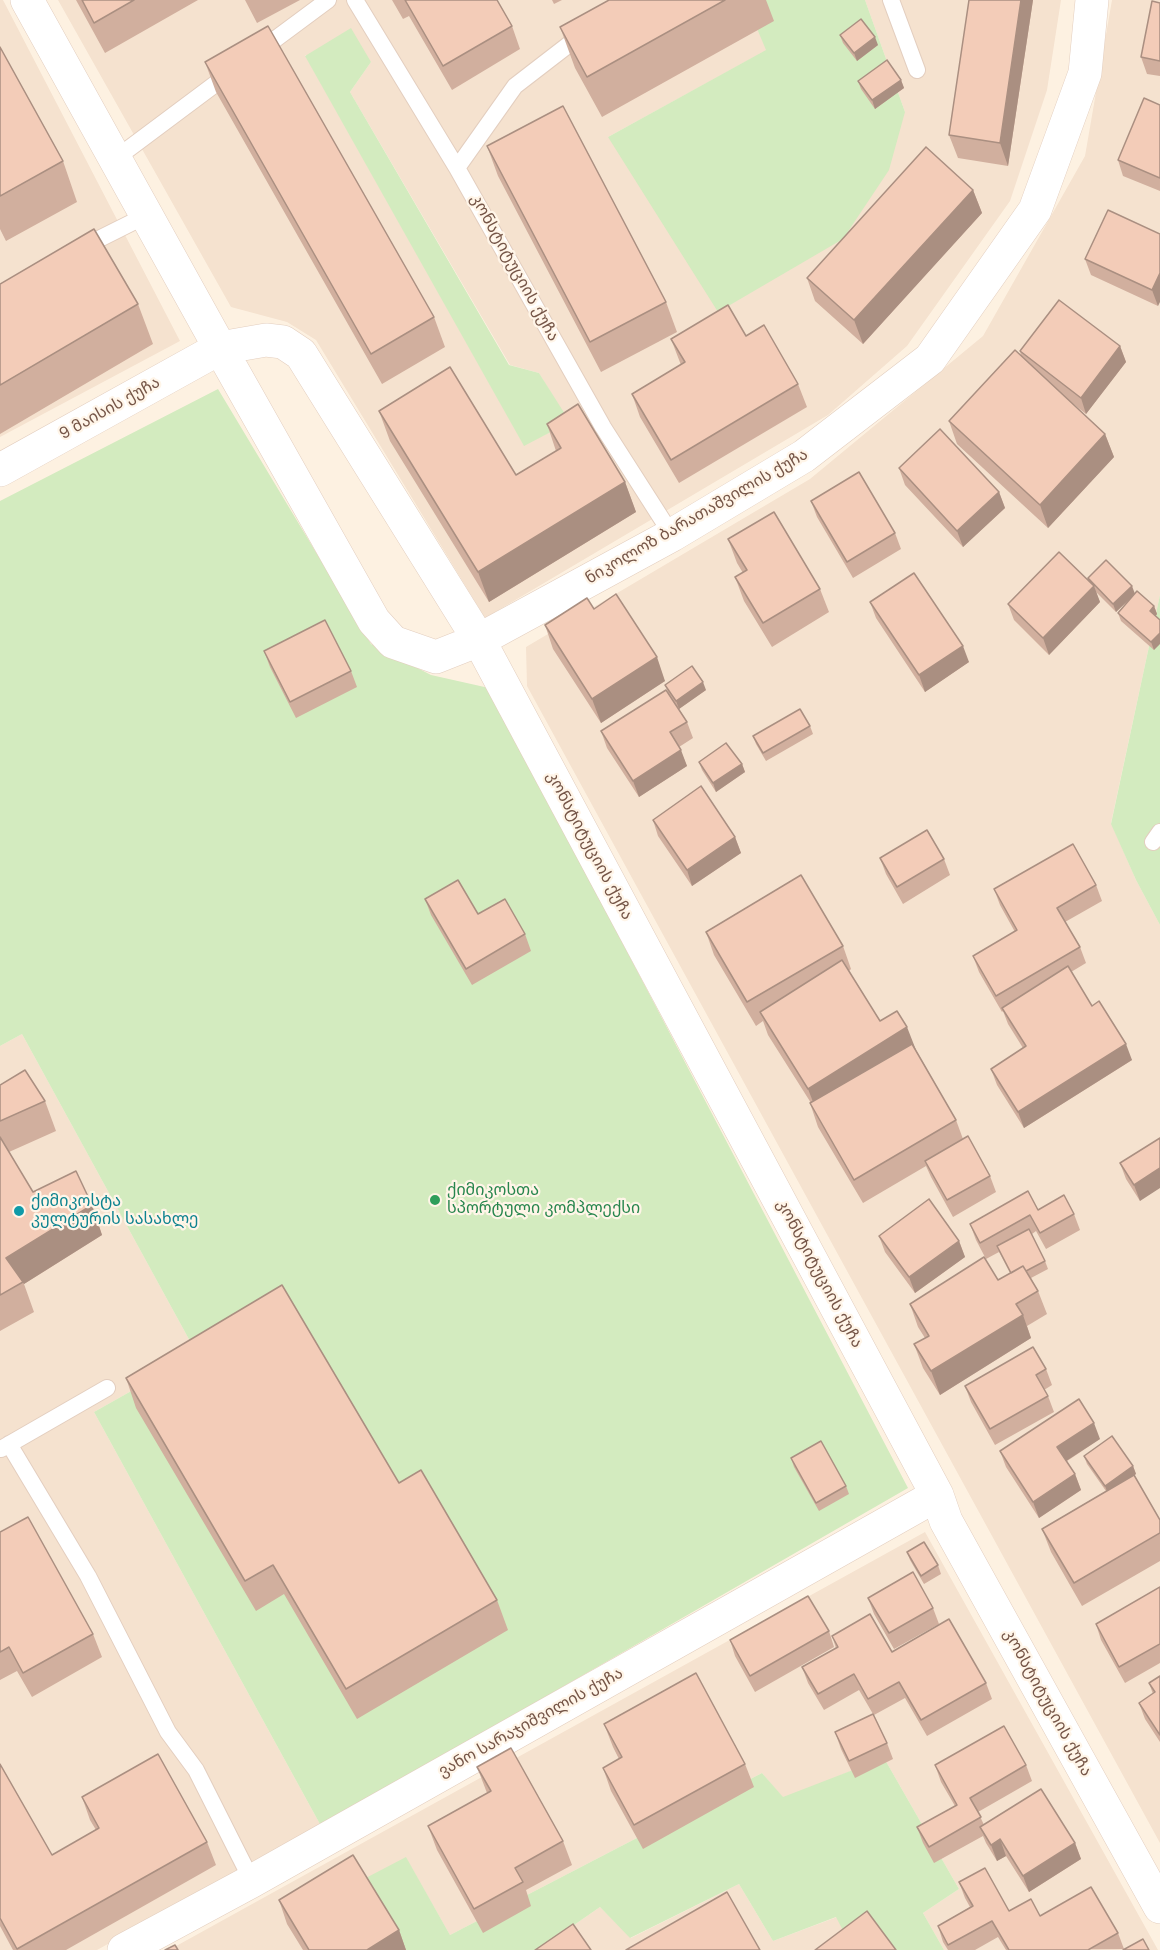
<!DOCTYPE html>
<html>
<head>
<meta charset="utf-8">
<style>
  body { margin:0 }
  canvas { display:block; background:#fdf1e1 }
</style>
</head>
<body>
<canvas width="1160" height="1950"></canvas>
<script>
const context = document.querySelector('canvas').getContext('2d');
context.lineJoin = 'round';
function fill(path, color) {
  context.fillStyle = color;
  context.fill(path, 'evenodd');
}
function poly(rows) {
  const path = new Path2D();
  for (const r of rows) {
    path.moveTo(r[0], r[1]);
    for (let i = 2; i < r.length; i += 2) path.lineTo(r[i], r[i + 1]);
  }
  return path;
}
function stroke(path, color, width, dash) {
  context.strokeStyle = color;
  context.lineWidth = width;
  context.lineCap = dash ? 'butt' : 'round';
  context.setLineDash(dash || []);
  context.stroke(path);
}
function label(font, color, halo, rows, align = 'center') {
  context.font = font + ' Poppins,"Noto Sans Georgian",sans-serif';
  context.lineWidth = 4.5;
  context.setLineDash([]);
  context.textBaseline = 'middle';
  context.strokeStyle = halo;
  context.fillStyle = color;
  for (const [text, x, y, turn = 0] of rows) {
    context.save();
    context.translate(x, y);
    context.rotate((+turn || 0) * Math.PI / 180);
    context.textAlign = isNaN(turn) ? turn : align;
    if (halo) context.strokeText(text, 0, 0);
    context.fillText(text, 0, 0);
    context.restore();
  }
}
const residential = poly([
  [0,0,3,0,180,341,0,437],
  [58,0,745,0,767,50,608,137,905,112,865,0,1061,0,1047,90,1010,201,907,346,828,415,485,618,316,340,287,322,231,307],
  [305,55,371,62,350,92,510,365,539,373,569,423,524,445],
  [1112,0,1160,0,1160,595,1111,823,1136,880,1160,925,1160,1843,527,686,526,647,810,479,983,336,1085,156],
  [22,1034,197,1354,94,1412,321,1826,97,1950,0,1950,0,1046],
  [925,1532,1158,1950,944,1950,923,1913,959,1889,884,1758,783,1798,762,1773,450,1935,406,1858,403,1950,169,1950],
  [739,1884,773,1941,837,1917,853,1950,538,1950,600,1907,631,1938]
]);
const green = poly([
  [745,0,865,0,905,112,889,170,843,239,718,312,608,137,766,50],
  [351,28,371,62,350,92,509,365,539,373,570,422,524,446,305,56],
  [218,389,371,644,431,675,489,688,908,1488,321,1826,94,1412,197,1354,22,1034,0,1046,0,501],
  [1160,595,1160,925,1136,880,1111,824],
  [884,1758,959,1889,923,1913,944,1950,853,1950,836,1917,773,1941,739,1884,630,1938,600,1907,538,1950,403,1950,360,1881,406,1857,450,1935,762,1773,783,1797]
]);
const service = poly([
  [355,0,457,168,603,427,672,535],
  [891,0,917,70],
  [258,52,328,0],
  [115,159,230,73],
  [457,168,515,86,585,32],
  [81,248,147,215],
  [1153,842,1160,832],
  [9,1444,88,1576,168,1732,196,1770,252,1881],
  [1,1449,107,1388]
]);
const minor = poly([
  [1092,0,1085,73,1035,210,930,359,804,456,672,535,479,640,436,657,393,642,374,621,220,348,266,340,283,342,301,354,479,640,937,1495,946,1521,1160,1907],
  [0,470,220,348,27,0],
  [124,1950,252,1881,937,1495]
]);
const wall = poly([
  [76,0,198,0,105,53],
  [245,0,300,0,257,23],
  [392,0,498,0,497,1,512,26,520,49,452,90,409,16,403,19],
  [552,0,562,0,554,4],
  [609,0,766,0,774,21,602,117,575,68,560,27],
  [969,0,1033,0,1008,166,958,158,949,135],
  [1160,3,1160,76,1147,74,1141,57],
  [840,35,878,45,857,61,843,43],
  [0,47,63,161,77,202,6,241,0,229],
  [205,62,434,317,445,347,382,384,216,92],
  [901,80,904,88,875,109,861,89,858,81],
  [1160,105,1160,191,1123,176,1118,160],
  [487,146,666,302,677,332,601,372,498,176],
  [973,190,982,213,863,344,815,301,807,278],
  [1160,234,1158,306,1091,275,1085,259],
  [0,284,138,304,153,344,0,434],
  [746,336,798,384,807,407,679,483,640,417,632,394,681,365,671,339],
  [1120,346,1126,362,1086,414,1071,402,1105,434,1114,457,1048,528,957,444,949,421,1021,356,1020,351],
  [379,411,516,475,556,451,547,424,625,482,636,512,489,602,390,441],
  [899,468,999,492,1005,508,963,547,905,485],
  [811,501,895,533,901,549,853,578,817,517],
  [728,539,820,589,829,612,772,647,744,601,735,577,743,573,737,563],
  [1088,578,1134,593,1154,606,1157,614,1155,616,1154,650,1121,621,1118,613,1129,599,1116,612,1096,592,1100,602,1049,655,1014,620,1008,604,1089,581],
  [870,602,969,662,925,692,876,618],
  [594,609,665,681,601,723,553,649,545,625],
  [264,651,351,671,357,687,296,718,270,667],
  [665,685,706,690,679,709,687,722,693,738,679,747,687,766,639,797,607,748,601,731,668,692],
  [810,726,813,734,766,761,756,744,753,736],
  [699,762,742,764,745,772,716,792,702,770],
  [653,820,735,837,741,853,692,886,658,836],
  [880,858,944,859,950,875,903,904,886,874],
  [1096,885,1102,901,1065,922,1080,947,1086,963,1071,972,1092,1006,1132,1060,1024,1128,997,1085,991,1069,1023,1048,1008,1024,1003,1011,1002,1012,979,972,973,956,1015,932,1000,905,994,889],
  [425,899,478,914,525,934,531,951,472,985,431,915],
  [706,932,843,946,851,969,849,971,880,1021,916,1050,956,1120,963,1139,990,1176,996,1192,953,1217,931,1177,926,1166,863,1203,818,1127,810,1103,811,1103,768,1035,763,1021,756,1026,714,955],
  [0,1085,45,1101,56,1131,9,1152,33,1192,92,1205,102,1235,24,1284,34,1312,0,1331],
  [1160,1138,1140,1201,1126,1179,1120,1163],
  [1038,1210,1074,1214,1080,1230,1046,1249,1036,1231,1032,1234,1045,1261,1048,1269,1031,1278,1038,1291,1047,1314,1027,1326,1031,1338,940,1395,923,1368,914,1344,925,1338,918,1327,910,1304,998,1280,1010,1273,999,1252,986,1259,976,1240,970,1224],
  [879,1236,959,1241,965,1257,915,1293,885,1252],
  [1046,1369,1052,1385,1044,1390,1048,1396,1054,1412,995,1445,971,1402,965,1386],
  [126,1378,399,1483,497,1600,508,1630,357,1719,284,1594,256,1611,136,1408],
  [1100,1439,1067,1461,1075,1474,1081,1490,1039,1518,1006,1467,1000,1451],
  [1084,1456,1133,1466,1136,1474,1134,1475,1160,1520,1160,1561,1082,1606,1051,1552,1042,1529,1106,1491,1087,1464],
  [791,1458,846,1486,849,1494,819,1511,794,1467],
  [0,1532,93,1634,102,1657,32,1697,17,1671,0,1680],
  [907,1552,938,1565,941,1574,924,1584,910,1560],
  [1160,1587,1160,1663,1125,1683,1101,1640,1096,1624],
  [868,1598,933,1608,939,1624,894,1649,874,1614],
  [829,1631,834,1647,755,1692,735,1656,730,1640],
  [832,1636,892,1652,986,1683,992,1699,927,1736,905,1698,874,1715,887,1743,893,1759,855,1778,841,1749,835,1732,873,1714,859,1690,824,1710,808,1683,802,1667,836,1648],
  [1160,1676,1160,1742,1145,1719,1139,1703,1153,1694,1149,1683],
  [604,1724,745,1764,754,1787,643,1849,611,1791,603,1768,619,1759,613,1747],
  [0,1764,52,1855,96,1830,90,1820,82,1797,207,1842,216,1865,66,1950,13,1950,0,1926],
  [935,1765,1026,1765,1032,1781,978,1812,984,1825,1075,1843,1081,1859,1029,1892,1006,1856,997,1861,986,1843,983,1836,934,1863,923,1843,917,1827,955,1806,941,1782],
  [477,1767,563,1841,572,1865,526,1890,531,1906,483,1933,437,1850,428,1826,487,1793],
  [959,1882,1009,1911,1118,1933,1124,1949,1006,1950,998,1937,975,1950,948,1950,943,1942,938,1926,970,1907,965,1898],
  [279,1900,399,1930,406,1950,303,1950,287,1924]
]);
const shadedWall = poly([
  [1021,0,1033,0,1008,166,1000,143],
  [875,37,878,45,857,61,854,53],
  [901,80,904,88,875,109,872,100],
  [973,190,982,213,863,344,854,320],
  [1160,273,1160,302,1158,306,1152,290],
  [1120,346,1126,362,1086,414,1081,398],
  [1105,434,1114,457,1048,528,1040,505],
  [625,482,636,512,489,602,478,572],
  [999,492,1005,508,963,547,957,531],
  [1094,586,1100,602,1049,655,1043,638],
  [1132,586,1135,594,1116,612,1113,604],
  [1154,606,1157,614,1153,620,1150,611],
  [1160,633,1160,644,1154,650,1151,642],
  [963,646,969,662,925,692,919,675],
  [657,657,665,681,601,723,592,699],
  [703,682,706,690,679,709,676,701],
  [681,750,687,766,639,797,633,781],
  [742,764,745,772,716,792,713,783],
  [735,837,741,853,692,886,687,870],
  [907,1027,916,1050,817,1112,808,1089],
  [1126,1044,1132,1060,1024,1128,1018,1112],
  [1160,1168,1160,1188,1140,1201,1134,1185],
  [92,1205,102,1235,24,1284,6,1258],
  [959,1241,965,1257,915,1293,909,1277],
  [1023,1315,1031,1338,940,1395,931,1371],
  [1094,1423,1100,1439,1063,1463,1057,1447],
  [1133,1466,1136,1474,1108,1494,1105,1486],
  [1075,1474,1081,1490,1039,1518,1033,1502],
  [1000,1839,1006,1856,997,1861,991,1845],
  [1075,1843,1081,1859,1029,1892,1023,1876],
  [399,1930,406,1950,367,1950]
]);
const building = poly([
  [82,0,134,0,94,23,82,0],
  [405,0,497,0,512,26,443,66,405,0],
  [609,0,725,0,587,77,560,27,609,0],
  [969,0,1021,0,1000,143,949,135,969,0],
  [1152,1,1160,3,1160,61,1141,57,1152,1],
  [861,19,875,37,854,53,840,35,861,19],
  [268,26,434,317,371,354,205,62,268,26],
  [0,47,63,161,0,196,0,47],
  [887,60,901,80,872,100,858,81,887,60],
  [1144,98,1160,105,1160,178,1118,160,1144,98],
  [563,106,666,302,590,342,487,146,563,106],
  [926,147,973,190,854,320,807,278,926,147],
  [1108,210,1160,234,1160,273,1152,290,1085,259,1108,210],
  [94,229,138,304,0,385,0,284,94,229],
  [1059,300,1120,346,1081,398,1020,351,1059,300],
  [728,305,746,336,764,325,798,384,671,460,632,394,685,362,671,339,728,305],
  [1015,350,1105,434,1040,505,949,421,1015,350],
  [450,367,516,475,561,448,547,424,578,404,625,482,478,572,379,411,450,367],
  [940,429,999,492,957,531,899,468,940,429],
  [859,472,895,533,847,562,811,501,859,472],
  [774,512,820,589,763,623,735,577,747,570,728,539,774,512],
  [1059,552,1094,586,1043,638,1008,604,1059,552],
  [1106,560,1132,586,1113,604,1088,578,1106,560],
  [914,573,963,646,919,675,870,602,914,573],
  [1137,591,1154,606,1150,611,1160,620,1160,633,1151,642,1118,613,1137,591],
  [616,594,657,657,592,699,545,625,587,598,594,609,616,594],
  [325,620,351,671,290,702,264,651,325,620],
  [692,666,703,682,676,701,665,685,692,666],
  [666,690,687,722,670,732,681,750,633,781,601,731,666,690],
  [800,709,810,726,763,753,753,736,800,709],
  [726,743,742,764,713,783,699,762,726,743],
  [701,786,735,837,687,870,653,820,701,786],
  [927,830,944,859,897,887,880,858,927,830],
  [1073,844,1096,885,1057,908,1080,947,996,996,973,956,1017,930,994,889,1073,844],
  [801,875,843,946,747,1002,706,932,801,875],
  [458,880,478,914,505,899,525,934,466,969,425,899,458,880],
  [842,960,880,1021,897,1011,907,1027,808,1089,760,1012,842,960],
  [1068,966,1092,1006,1099,1001,1126,1044,1018,1112,991,1069,1026,1046,1002,1008,1068,966],
  [912,1044,956,1120,854,1180,810,1103,912,1044],
  [25,1070,45,1101,0,1121,0,1085,25,1070],
  [968,1136,990,1176,947,1200,925,1161,968,1136],
  [0,1137,33,1192,76,1171,92,1205,6,1258,23,1282,0,1295,0,1137],
  [1160,1138,1160,1168,1134,1185,1120,1163,1160,1138],
  [1028,1191,1038,1210,1064,1195,1074,1214,1040,1233,1030,1215,980,1243,970,1224,1028,1191],
  [929,1199,959,1241,909,1277,879,1236,929,1199],
  [1029,1229,1045,1261,1026,1271,1023,1266,1011,1273,997,1246,1029,1229],
  [984,1257,998,1280,1023,1266,1038,1291,1016,1304,1023,1315,931,1371,914,1344,929,1336,910,1304,984,1257],
  [282,1285,399,1483,421,1470,497,1600,346,1689,273,1565,245,1581,126,1378,282,1285],
  [1033,1347,1046,1369,1036,1375,1048,1396,990,1429,965,1386,1033,1347],
  [1079,1399,1094,1423,1057,1447,1075,1474,1033,1502,1000,1451,1079,1399],
  [1112,1436,1133,1466,1105,1486,1084,1456,1112,1436],
  [821,1441,846,1486,816,1503,791,1458,821,1441],
  [1134,1475,1160,1520,1160,1533,1074,1583,1042,1529,1134,1475],
  [28,1517,93,1634,23,1673,9,1647,0,1652,0,1532,28,1517],
  [924,1542,938,1565,921,1576,907,1552,924,1542],
  [913,1572,933,1608,889,1633,868,1598,913,1572],
  [1160,1587,1160,1644,1119,1667,1096,1624,1160,1587],
  [808,1596,829,1631,750,1676,730,1640,808,1596],
  [870,1614,892,1652,949,1619,986,1683,921,1720,899,1682,868,1699,854,1674,818,1694,802,1667,838,1647,832,1636,870,1614],
  [696,1673,745,1764,634,1825,603,1768,622,1757,604,1724,696,1673],
  [1160,1676,1160,1735,1139,1703,1155,1692,1149,1683,1160,1676],
  [873,1714,887,1743,849,1761,835,1732,873,1714],
  [1004,1726,1026,1765,970,1798,981,1817,929,1847,917,1827,957,1805,935,1765,1004,1726],
  [511,1748,563,1841,515,1868,523,1882,474,1909,428,1826,491,1791,477,1767,511,1748],
  [158,1754,207,1842,17,1949,0,1918,0,1764,52,1855,99,1828,82,1797,158,1754],
  [1041,1789,1075,1843,1023,1876,1000,1839,991,1845,980,1827,1041,1789],
  [353,1855,399,1930,367,1950,309,1950,279,1900,353,1855],
  [985,1868,1009,1911,1031,1899,1040,1916,1091,1887,1118,1933,1088,1950,1009,1950,992,1921,948,1945,938,1926,973,1906,959,1882,985,1868],
  [727,1892,760,1950,626,1950,727,1892],
  [867,1911,896,1950,815,1950,867,1911],
  [573,1924,591,1950,535,1950,573,1924],
  [1143,1939,1149,1950,1123,1950,1143,1939],
  [175,1945,178,1950,165,1950,175,1945]
]);
const markers = [
  [435,1200,6,"#2e9e5b"],
  [19,1211,6,"#0f9aa8"]
];
const streetNames = [
  ["კონსტიტუციის ქუჩა",514,268,61],
  ["9 მაისის ქუჩა",110,409,-29],
  ["ნიკოლოზ ბარათაშვილის ქუჩა",697,517,-30],
  ["კონსტიტუციის ქუჩა",589,846,62],
  ["კონსტიტუციის ქუჩა",819,1274,62],
  ["კონსტიტუციის ქუჩა",1047,1703,61],
  ["ვანო სარაჯიშვილის ქუჩა",531,1723,-29]
];
const leisureNames = [
  ["ქიმიკოსთა",447,1191],
  ["სპორტული კომპლექსი",447,1209]
];
const cultureNames = [
  ["ქიმიკოსტა",31,1202],
  ["კულტურის სასახლე",31,1220]
];
fill(residential, '#f5e2cf');
fill(green, '#d3ebbf');
stroke(service, '#e3cebf', 18);
stroke(minor, '#e3cebf', 34);
stroke(service, '#fff', 16);
stroke(minor, '#fff', 33);
fill(wall, '#d1af9e');
fill(shadedWall, '#aa8f81');
fill(building, '#f3ccb8');
stroke(building, '#aa8f81', 1.5);
for (const [x, y, r, color] of markers) {
  const dot = new Path2D();
  dot.arc(x, y, r, 0, 2 * Math.PI);
  context.fillStyle = color;
  context.fill(dot);
  stroke(dot, '#fff5e8', 2);
}
label('16px', '#755547', '#fff5e8', streetNames);
label('16px', '#27864d', '#fff5e8', leisureNames, 'left');
label('16px', '#0d838f', '#fff5e8', cultureNames, 'left');
</script>
</body>
</html>
